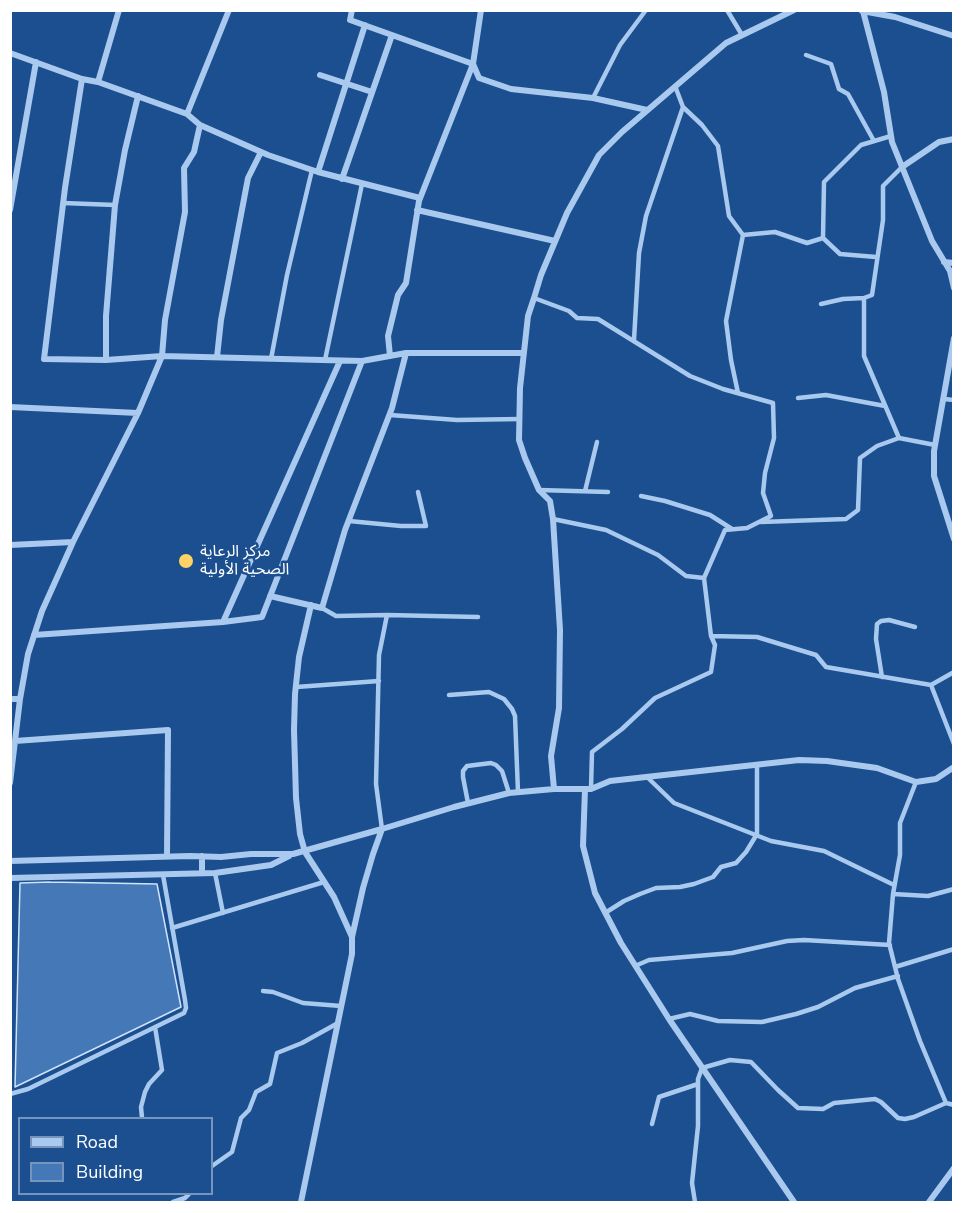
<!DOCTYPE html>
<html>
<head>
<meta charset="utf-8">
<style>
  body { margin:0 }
  #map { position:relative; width:964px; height:1213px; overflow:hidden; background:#1b4f8f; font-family:"Nunito Sans",sans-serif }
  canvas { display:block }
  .frame { position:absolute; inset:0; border:12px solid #fff; pointer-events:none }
  .legend { position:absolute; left:18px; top:1117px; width:195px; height:78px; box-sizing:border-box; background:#1b4f8f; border:2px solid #7695bc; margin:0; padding:8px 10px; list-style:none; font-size:18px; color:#fff }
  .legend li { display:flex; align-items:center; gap:12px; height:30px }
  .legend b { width:30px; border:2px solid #7695bc }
</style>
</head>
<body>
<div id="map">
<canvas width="964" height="1213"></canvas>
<div class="frame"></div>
<ul class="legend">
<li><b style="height:8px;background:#a9c9ee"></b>Road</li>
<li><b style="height:16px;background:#4478b7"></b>Building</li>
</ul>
</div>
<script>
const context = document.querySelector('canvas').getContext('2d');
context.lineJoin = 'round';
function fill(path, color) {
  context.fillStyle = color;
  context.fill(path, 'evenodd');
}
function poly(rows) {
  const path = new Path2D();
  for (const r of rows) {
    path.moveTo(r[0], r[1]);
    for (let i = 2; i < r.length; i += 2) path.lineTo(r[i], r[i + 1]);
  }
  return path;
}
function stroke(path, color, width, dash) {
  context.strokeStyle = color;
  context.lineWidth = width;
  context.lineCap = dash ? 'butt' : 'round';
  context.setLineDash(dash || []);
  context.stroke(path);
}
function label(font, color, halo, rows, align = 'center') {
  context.font = font + ' "Nunito Sans","Noto Sans Arabic",sans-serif';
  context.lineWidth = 5;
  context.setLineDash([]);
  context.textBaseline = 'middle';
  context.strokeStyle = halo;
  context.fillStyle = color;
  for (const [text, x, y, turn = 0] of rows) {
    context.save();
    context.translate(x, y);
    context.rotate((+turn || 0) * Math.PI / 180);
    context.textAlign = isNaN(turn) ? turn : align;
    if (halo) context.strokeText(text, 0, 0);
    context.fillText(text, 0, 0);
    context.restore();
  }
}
const building = poly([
  [50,882,157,884,181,1007,15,1087,20,883,50,882]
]);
const service = poly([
  [727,10,742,35],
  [806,55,831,64,839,89,848,94,874,141],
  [593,98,620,45,646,10],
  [683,107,702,125,718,146,729,216,743,235,726,321,731,360,738,393],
  [902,167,883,186,883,220,872,295,864,298,864,356,899,438,935,445],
  [63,203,115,205],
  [743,235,775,232,807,243,823,238],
  [876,257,840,254,823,238,824,182,861,145,891,136],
  [534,298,569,311,577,318,598,319,690,376,723,389,773,403,774,438,765,473,763,493,771,516,747,528,725,530,704,578,686,576,658,555,606,530,553,519],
  [821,304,843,299,864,298],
  [634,340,639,253,646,216,683,107,675,86],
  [271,359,287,275,312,170],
  [325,360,362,184],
  [798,398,826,395,885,406],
  [944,399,954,400],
  [390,415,457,420,520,419],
  [539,490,608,492],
  [585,491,597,442],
  [641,496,665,501,710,515,732,529],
  [349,521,401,526,426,526,418,492],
  [761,522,846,519,858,510,860,458,877,446,899,438],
  [322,608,336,616,387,615,379,655,376,784,382,829],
  [387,615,478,617],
  [711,636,757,637,816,655,826,667,931,685,954,744],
  [882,677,876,639,877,624,881,621,889,620,915,627],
  [931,685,954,672],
  [296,687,379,681],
  [449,695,489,692,504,699,512,709,515,716,518,792],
  [647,777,674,803,771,841,824,851,894,885],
  [916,782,900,823,900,855,893,894,889,943,898,979,920,1041,946,1103,954,1105],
  [591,789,592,752,622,729,655,698,711,672,715,645,711,636,704,578],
  [468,803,463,777,463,771,467,766,491,763,496,765,502,771,509,793],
  [215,873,223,913],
  [893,894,928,896,954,889],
  [605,913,624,901,640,894,656,888,680,887,694,884,713,877,721,867,736,863,746,852,757,834,757,765],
  [172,928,324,882],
  [635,966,649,960,732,953,787,941,804,940,890,945],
  [895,967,954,949],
  [263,991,273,992,303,1003,341,1006],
  [669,1019,690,1014,718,1021,762,1022,796,1014,818,1007,855,988,898,976],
  [10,1094,28,1089,184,1013,186,1008,185,1000,163,875],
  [142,1118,141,1107,145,1092,149,1084,162,1070,155,1027],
  [652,1124,659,1097,698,1084],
  [212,1166,232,1152,241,1118,249,1110,256,1092,270,1084,277,1053,302,1043,338,1023],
  [173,1202,185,1198,189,1194],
  [695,1202,692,1183,698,1126,698,1079,702,1068,730,1060,751,1062,778,1090,798,1108,823,1109,834,1103,875,1099,881,1102,898,1118,905,1119,914,1117,946,1103]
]);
const minor = poly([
  [352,10,350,20,473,64,481,10],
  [862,11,895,17,954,36],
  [863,11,884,92,892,142,932,241,950,271,954,288],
  [10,53,82,79],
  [473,64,479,78,511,89,593,98,647,110],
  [320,75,372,92],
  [98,82,82,79,65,188,44,359,106,360,106,316,115,205,125,150,138,96],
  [187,114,229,10],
  [200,125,268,155,318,172,420,198],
  [902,167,939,142,954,139],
  [318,172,365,25],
  [342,179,392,35],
  [10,210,36,62],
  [417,210,555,241],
  [944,262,954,263],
  [954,338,934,451,934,476,954,539],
  [390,356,388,336,398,295,406,283,419,201,473,64],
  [217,357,221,320,248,178,261,152],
  [106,360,162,356,165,320,185,212,184,168,194,152,200,125,187,114,98,82,119,10],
  [10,407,138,413,162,356,362,361,406,353,524,353],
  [10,545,73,542,138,413],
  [270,596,322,608,345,530,392,408,406,353],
  [223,622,262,617,362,361],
  [34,635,223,622,340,361],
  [10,699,20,699,10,783],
  [20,699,28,654,42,611,73,542],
  [15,741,168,730,167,856],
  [554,789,551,756,559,708,560,630,553,519,550,501,539,490,525,458,519,440,520,388,528,316,534,298,541,275,567,213,599,155,622,132,726,43,794,10],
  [585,789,583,846,595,893,621,943,669,1019,794,1202],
  [10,861,190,856,221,857,251,854,293,854,382,829,454,807,509,793,554,789,591,789,610,781,799,760,827,761,877,768,916,782,936,779,954,767],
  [202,873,202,856],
  [10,878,215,873,271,865,289,856],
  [352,937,363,888,373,854,382,829],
  [301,1202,352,954,352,937,334,897,305,852,300,834,296,798,294,730,295,694,299,657,311,605],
  [929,1202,954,1168]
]);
const markers = [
  [186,561,8,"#ffd166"]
];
const poiNames = [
  ["مركز الرعاية",200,552],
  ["الصحية الأولية",200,570]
];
fill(building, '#4478b7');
stroke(building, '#cfe3fa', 1.5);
stroke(service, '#a9c9ee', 4.5);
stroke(minor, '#a9c9ee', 6);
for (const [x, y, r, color] of markers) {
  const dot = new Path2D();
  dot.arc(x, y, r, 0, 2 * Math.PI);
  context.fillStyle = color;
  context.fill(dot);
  stroke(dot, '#1b4f8f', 2);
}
label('16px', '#fff', '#1b4f8f', poiNames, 'left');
</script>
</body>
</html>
